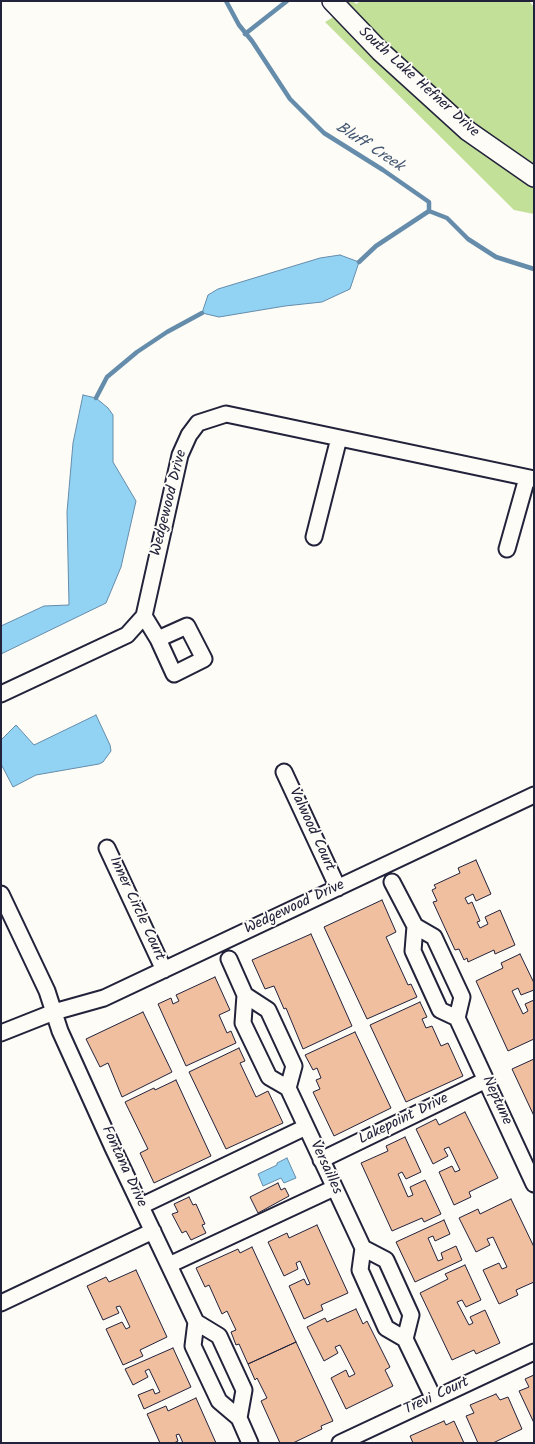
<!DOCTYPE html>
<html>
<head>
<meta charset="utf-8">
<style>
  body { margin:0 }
  #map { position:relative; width:535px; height:1444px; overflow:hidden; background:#fdfcf7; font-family:Kalam,sans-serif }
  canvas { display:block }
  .frame { position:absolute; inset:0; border:2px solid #22223b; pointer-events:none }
</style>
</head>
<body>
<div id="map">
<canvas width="535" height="1444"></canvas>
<div class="frame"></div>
</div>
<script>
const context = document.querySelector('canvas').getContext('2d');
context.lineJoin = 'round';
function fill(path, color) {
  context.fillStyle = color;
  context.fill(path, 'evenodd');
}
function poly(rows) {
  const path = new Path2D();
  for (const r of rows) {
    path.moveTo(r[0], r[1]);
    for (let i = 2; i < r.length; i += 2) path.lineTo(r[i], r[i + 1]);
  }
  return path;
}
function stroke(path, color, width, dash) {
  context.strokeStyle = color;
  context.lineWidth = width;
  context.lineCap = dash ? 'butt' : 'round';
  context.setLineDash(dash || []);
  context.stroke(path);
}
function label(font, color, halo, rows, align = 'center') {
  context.font = font + ' Kalam,sans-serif';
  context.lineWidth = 4;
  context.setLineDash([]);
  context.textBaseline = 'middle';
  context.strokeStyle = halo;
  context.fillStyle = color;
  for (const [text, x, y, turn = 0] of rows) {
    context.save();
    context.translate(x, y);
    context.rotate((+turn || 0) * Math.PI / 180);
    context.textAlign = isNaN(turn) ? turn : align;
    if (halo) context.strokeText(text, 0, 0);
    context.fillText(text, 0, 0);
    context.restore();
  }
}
const green = poly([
  [343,1,353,1,356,4,361,1,529,1,534,7,534,214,514,210,325,22,349,8]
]);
const water = poly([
  [340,255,359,262,350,289,322,302,285,306,219,317,202,313,208,295,218,289,320,258,340,255],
  [83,395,96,398,108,408,113,415,113,462,136,501,121,567,106,603,1,654,1,626,44,606,69,605,67,512,73,443,83,395],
  [96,715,110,745,111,751,103,762,99,764,36,775,13,787,1,764,1,740,16,725,34,745,96,715],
  [287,1158,296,1178,284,1183,281,1178,263,1186,258,1174,277,1165,277,1163,287,1158]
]);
const stream = poly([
  [226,1,239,25,252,41,290,99,324,133,383,170,429,202,429,211,447,218,468,239,496,257,534,269],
  [245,34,287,1],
  [359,262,376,246,429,211],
  [96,398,107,377,137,352,167,332,202,313]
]);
const building = poly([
  [476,860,491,894,476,901,473,894,465,898,468,904,472,902,480,921,477,922,480,928,488,924,485,917,500,910,515,945,495,954,494,950,468,962,467,958,464,960,459,949,455,950,433,902,437,901,432,890,436,888,434,885,460,873,458,868,476,860],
  [382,900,396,932,386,937,408,985,411,984,417,997,367,1019,324,927,382,900],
  [311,934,352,1026,303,1049,286,1008,284,1009,274,986,265,989,252,960,311,934],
  [520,954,534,983,534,990,521,995,518,988,512,991,523,1014,528,1011,525,1004,534,1000,534,1039,508,1051,476,981,503,968,501,963,520,954],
  [215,977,230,1010,219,1015,227,1033,231,1031,236,1043,186,1066,158,1004,171,998,173,1004,179,1001,176,995,215,977],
  [420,1002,427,1017,422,1019,426,1028,432,1026,441,1046,448,1043,463,1076,406,1102,370,1025,420,1002],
  [143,1012,172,1072,122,1097,108,1063,100,1067,86,1039,143,1012],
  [355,1032,391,1108,334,1136,313,1092,320,1089,316,1080,321,1078,317,1068,313,1070,305,1055,355,1032],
  [239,1048,245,1061,240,1063,256,1097,268,1091,283,1123,226,1149,189,1072,239,1048],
  [534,1059,534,1116,512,1069,534,1059],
  [176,1080,211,1156,154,1183,140,1153,148,1149,125,1102,154,1088,155,1090,176,1080],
  [465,1112,498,1178,469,1192,471,1197,454,1205,439,1172,452,1166,455,1172,460,1170,449,1147,444,1149,448,1156,433,1164,416,1129,436,1119,439,1125,465,1112],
  [405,1137,421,1172,406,1179,402,1172,398,1174,408,1197,413,1195,410,1187,425,1180,441,1214,424,1222,422,1218,392,1231,361,1163,388,1151,386,1146,405,1137],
  [278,1183,281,1190,285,1188,289,1196,258,1213,250,1197,278,1183],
  [189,1197,193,1205,196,1204,205,1224,202,1225,206,1233,191,1240,186,1231,182,1233,172,1214,178,1212,174,1204,189,1197],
  [511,1199,534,1247,534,1282,516,1290,518,1295,499,1304,483,1270,499,1263,502,1269,507,1267,493,1237,487,1239,490,1245,476,1252,459,1218,478,1209,480,1214,511,1199],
  [444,1220,450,1234,435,1241,433,1236,428,1238,438,1261,443,1259,441,1253,456,1246,462,1260,415,1282,396,1242,444,1220],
  [317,1225,348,1293,321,1305,323,1310,304,1319,289,1286,304,1279,307,1285,310,1284,300,1261,296,1263,298,1269,284,1276,268,1242,287,1233,289,1238,317,1225],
  [252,1247,296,1342,248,1364,239,1344,236,1345,231,1332,236,1330,227,1311,222,1314,209,1285,205,1287,196,1268,238,1249,240,1253,252,1247],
  [465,1265,481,1300,466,1307,462,1300,457,1302,469,1325,473,1323,470,1317,485,1310,500,1343,476,1354,474,1350,452,1360,420,1293,448,1279,445,1274,465,1265],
  [136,1270,167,1337,140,1350,143,1356,123,1365,106,1329,122,1322,126,1329,130,1327,120,1306,116,1307,119,1313,103,1320,87,1286,106,1277,109,1282,136,1270],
  [356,1309,363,1324,367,1321,390,1367,385,1370,393,1386,346,1409,331,1378,346,1370,349,1377,355,1374,340,1345,335,1347,338,1353,324,1361,307,1327,325,1318,327,1322,356,1309],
  [296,1342,333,1421,321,1426,322,1429,293,1443,280,1443,261,1401,267,1398,257,1378,255,1380,248,1364,296,1342],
  [173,1348,191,1387,144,1409,138,1395,153,1389,155,1394,160,1392,149,1369,145,1371,148,1377,133,1385,125,1369,173,1348],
  [534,1375,534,1423,519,1391,529,1387,525,1379,534,1375],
  [496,1394,500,1400,508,1397,522,1429,493,1443,478,1443,466,1416,474,1413,470,1405,496,1394],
  [196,1398,216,1443,183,1443,179,1434,176,1435,178,1441,174,1443,160,1443,147,1414,166,1406,168,1411,196,1398],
  [444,1421,446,1425,454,1421,464,1443,413,1443,410,1436,444,1421]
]);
const minor = poly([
  [314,537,339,438],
  [507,549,527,478],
  [144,616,158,639,174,674,204,659,187,626,158,639],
  [1,694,127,635,144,616,180,455,189,435,198,423,226,414,534,479],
  [284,772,338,888],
  [107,848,164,970],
  [392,882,415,926,413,951,440,1010,457,1018],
  [1,894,47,991,60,1031,113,1148,196,1322,193,1346,219,1401,239,1418,250,1443],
  [415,926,434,937,462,997,457,1018,534,1184],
  [229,959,245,995,243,1023,269,1077,288,1088,363,1248,360,1270,386,1328,405,1339,434,1399],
  [245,995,268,1010,294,1066,288,1088],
  [1,1033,54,1012,104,998,534,795],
  [321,1160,486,1080],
  [141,1206,306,1127],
  [363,1248,386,1260,411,1315,405,1339],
  [169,1265,334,1188],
  [1,1303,153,1231],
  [196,1322,219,1336,244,1390,239,1418],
  [340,1443,534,1352]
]);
const tertiary = poly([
  [332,1,380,51,468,131,534,177]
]);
const streetNames = [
  ["South Lake Hefner Drive",418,83,42],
  ["Wedgewood Drive",170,503,-76],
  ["Valwood Court",311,830,65],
  ["Wedgewood Drive",295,908,-25],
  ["Inner Circle Court",136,909,65],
  ["Neptune",496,1101,65],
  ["Lakepoint Drive",404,1120,-26],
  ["Fontana Drive",123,1167,65],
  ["Versailles",325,1168,65],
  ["Trevi Court",437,1397,-25]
];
const waterNames = [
  ["Bluff Creek",369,148,33]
];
fill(green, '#c3e098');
fill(water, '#92d3f4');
stroke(water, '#658caa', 1);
stroke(stream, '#658caa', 4.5);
fill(building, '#efbfa0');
stroke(building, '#22223b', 1);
stroke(minor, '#22223b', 19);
stroke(tertiary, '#22223b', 22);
stroke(minor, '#fdfcf7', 15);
stroke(tertiary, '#fdfcf7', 19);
label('15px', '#22223b', '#fdfcf7', streetNames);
label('italic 16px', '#445772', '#fdfcf7', waterNames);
</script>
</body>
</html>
